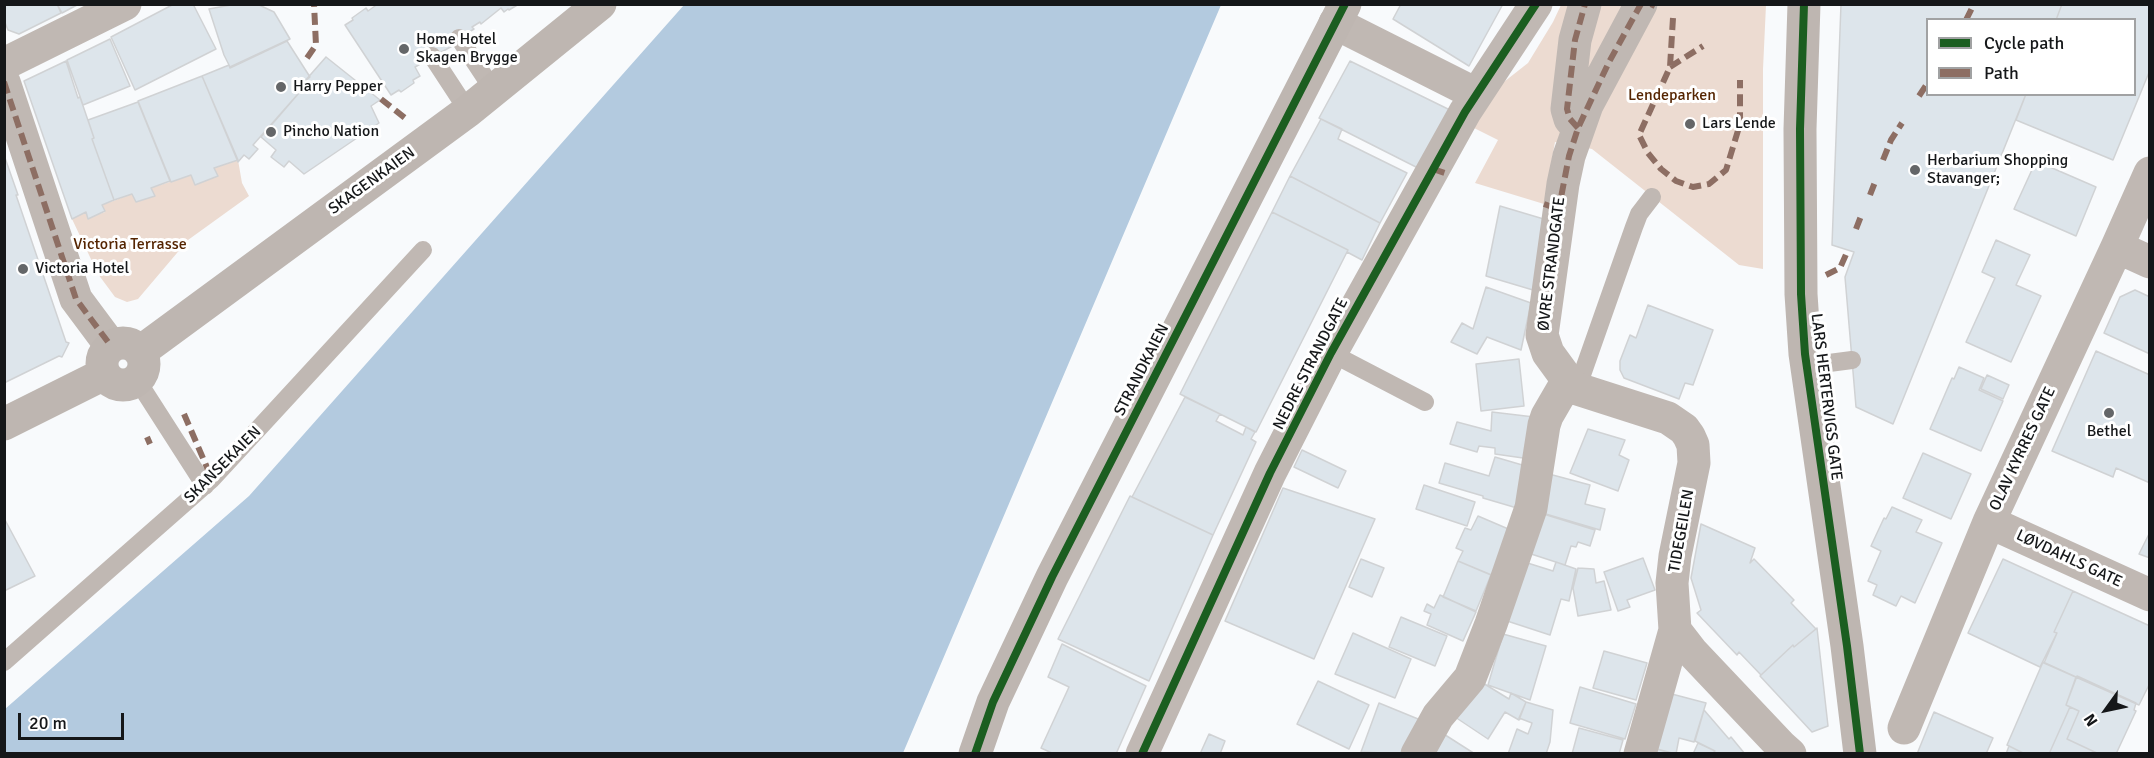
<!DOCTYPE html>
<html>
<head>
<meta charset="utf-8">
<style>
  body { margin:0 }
  #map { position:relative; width:2154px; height:758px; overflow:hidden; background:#f8fafc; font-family:Signika,sans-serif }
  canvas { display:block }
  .frame { position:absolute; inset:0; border:6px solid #151719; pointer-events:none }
  .legend { position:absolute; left:1926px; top:18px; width:210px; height:78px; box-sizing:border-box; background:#fff; border:2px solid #a1a2a3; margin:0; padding:8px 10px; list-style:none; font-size:18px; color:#151719 }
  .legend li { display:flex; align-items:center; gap:12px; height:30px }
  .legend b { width:30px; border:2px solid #a1a2a3 }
  .north { position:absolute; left:2076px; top:680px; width:60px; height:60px; -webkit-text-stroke:4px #fff; paint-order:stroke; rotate:237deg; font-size:16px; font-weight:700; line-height:24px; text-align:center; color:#151719 }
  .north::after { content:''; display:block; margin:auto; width:21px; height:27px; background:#151719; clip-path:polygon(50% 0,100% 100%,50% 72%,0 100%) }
  .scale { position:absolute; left:18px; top:713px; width:106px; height:27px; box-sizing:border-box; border:3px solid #151719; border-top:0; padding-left:8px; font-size:18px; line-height:21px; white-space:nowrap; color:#151719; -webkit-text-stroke:4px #fff; paint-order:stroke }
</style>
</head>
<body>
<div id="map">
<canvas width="2154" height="758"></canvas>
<div class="frame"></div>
<ul class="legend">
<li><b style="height:8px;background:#1b5e20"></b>Cycle path</li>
<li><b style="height:8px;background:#8d6e63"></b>Path</li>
</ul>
<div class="north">N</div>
<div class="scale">20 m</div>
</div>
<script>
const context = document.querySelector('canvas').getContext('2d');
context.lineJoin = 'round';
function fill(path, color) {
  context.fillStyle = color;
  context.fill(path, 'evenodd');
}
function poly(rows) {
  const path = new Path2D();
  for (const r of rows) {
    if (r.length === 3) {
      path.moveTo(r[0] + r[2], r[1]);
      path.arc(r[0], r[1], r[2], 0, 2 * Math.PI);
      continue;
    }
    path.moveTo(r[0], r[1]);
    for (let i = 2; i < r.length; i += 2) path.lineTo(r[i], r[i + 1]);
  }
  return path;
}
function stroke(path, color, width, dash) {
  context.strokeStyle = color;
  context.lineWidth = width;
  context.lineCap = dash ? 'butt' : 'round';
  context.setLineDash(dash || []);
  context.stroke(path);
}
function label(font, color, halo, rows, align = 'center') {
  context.font = font + ' Signika,sans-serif';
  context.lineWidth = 6;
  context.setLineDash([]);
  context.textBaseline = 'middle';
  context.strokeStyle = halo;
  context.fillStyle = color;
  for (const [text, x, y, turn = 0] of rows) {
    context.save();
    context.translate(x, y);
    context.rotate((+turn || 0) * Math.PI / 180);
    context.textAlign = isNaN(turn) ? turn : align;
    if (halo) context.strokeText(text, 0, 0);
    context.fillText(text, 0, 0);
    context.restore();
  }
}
const green = poly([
  [1561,5,1766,5,1763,69,1763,269,1739,265,1592,149,1555,142,1544,204,1475,183,1498,140,1472,127,1500,85,1528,63,1553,22],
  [238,160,242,183,249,196,188,240,138,299,127,302,115,297,98,274,72,219,86,212,88,218,105,212,102,205,132,194,136,202,155,196,151,188,191,175,195,185,218,176,214,168]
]);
const water = poly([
  [684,5,1221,5,903,753,5,753,5,709,249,496]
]);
const building = poly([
  [4,4,57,4,61,13,19,34,8,30,4,20,4,4],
  [57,4,76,4,77,5,62,13,57,4],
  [174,4,193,4,216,49,135,90,111,37,174,4],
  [236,4,257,4,274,12,290,39,230,67,224,55,209,9,236,4],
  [374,4,519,4,509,10,508,9,504,12,501,8,481,24,480,22,472,27,474,29,452,43,454,45,415,67,420,76,413,80,414,83,401,92,399,90,391,95,345,25,353,20,352,18,366,8,368,11,375,6,374,4],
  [1401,4,1503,4,1469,66,1393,19,1401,4],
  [1841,4,2062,4,2056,20,1928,20,1928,94,2026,94,1893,424,1856,407,1845,277,1854,252,1832,245,1841,4],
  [2062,4,2150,4,2150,70,2113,160,2016,120,2026,94,2134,94,2134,20,2056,20,2062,4],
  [110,39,130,86,83,105,67,60,110,39],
  [287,41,310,77,304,82,305,86,253,145,258,149,249,159,244,155,238,162,202,76,229,65,230,68,287,41],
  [326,57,380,100,371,106,379,123,304,174,289,161,284,167,271,157,276,150,261,137,305,86,304,82,326,57],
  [66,61,78,98,80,97,94,138,92,139,114,200,102,205,105,211,88,219,86,212,72,219,24,81,66,61],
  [1350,61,1450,110,1418,168,1319,118,1350,61],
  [202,76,238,160,214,168,218,176,195,185,191,175,171,182,138,101,202,76],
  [138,102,170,181,151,188,155,196,136,202,132,194,114,200,92,139,94,138,88,120,138,102],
  [1321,119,1342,129,1338,139,1407,173,1380,223,1290,176,1321,119],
  [4,155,18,195,16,195,66,342,69,343,62,357,59,356,4,383,4,155],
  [2036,161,2096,187,2076,236,2014,209,2036,161],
  [1290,176,1380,223,1362,260,1347,252,1348,250,1272,212,1290,176],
  [1500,206,1547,220,1533,290,1486,276,1500,206],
  [1272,212,1348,250,1256,432,1180,394,1272,212],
  [1996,240,2030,255,2016,285,2041,296,2011,362,1966,342,1995,278,1982,272,1996,240],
  [1486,287,1531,303,1521,350,1487,337,1477,354,1451,342,1462,323,1473,329,1486,287],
  [2135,290,2150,297,2150,354,2104,333,2120,297,2135,290],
  [1648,305,1713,330,1693,385,1685,383,1679,399,1624,378,1620,370,1620,361,1630,335,1636,338,1648,305],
  [2096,351,2150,375,2150,483,2116,468,2113,477,2052,451,2096,351],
  [1519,359,1524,406,1481,411,1476,364,1519,359],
  [1959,367,1984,378,1979,390,2003,401,1981,451,1930,429,1952,378,1954,379,1959,367],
  [1987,375,2009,385,2003,399,1981,389,1987,375],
  [1185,397,1220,414,1216,421,1243,435,1246,427,1255,432,1251,439,1256,442,1213,535,1132,497,1185,397],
  [1492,412,1534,417,1530,459,1495,454,1495,448,1479,446,1477,452,1450,444,1457,422,1491,431,1492,412],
  [1588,429,1625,440,1619,455,1629,460,1618,491,1570,473,1588,429],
  [1302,450,1346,471,1338,488,1294,467,1302,450],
  [1923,453,1971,474,1951,519,1903,498,1923,453],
  [1495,457,1529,467,1517,508,1483,498,1483,496,1439,483,1445,463,1489,476,1495,457],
  [1549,474,1590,485,1585,504,1605,509,1600,530,1539,512,1549,474],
  [1424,485,1475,502,1467,526,1416,509,1424,485],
  [1283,488,1375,519,1314,659,1225,621,1283,488],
  [1130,496,1213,535,1149,681,1058,639,1130,496],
  [1892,507,1922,520,1916,532,1942,543,1915,603,1901,596,1896,606,1873,595,1877,585,1868,581,1881,551,1871,546,1884,518,1886,519,1892,507],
  [1537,512,1595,530,1590,546,1578,542,1576,547,1571,546,1565,565,1525,552,1537,512],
  [1478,516,1513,531,1494,576,1458,561,1463,551,1456,548,1465,528,1471,530,1478,516],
  [4,518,35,576,4,591,4,518],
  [1701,524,1755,548,1750,563,1754,559,1794,600,1791,603,1816,629,1794,647,1793,645,1761,675,1739,652,1737,655,1697,613,1701,610,1691,578,1701,524],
  [2150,532,2150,558,2139,554,2150,532],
  [1643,558,1655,590,1627,600,1630,607,1618,611,1604,572,1643,558],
  [1361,559,1384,568,1372,597,1349,587,1361,559],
  [2003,559,2073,591,2054,632,2057,633,2040,667,1968,633,2003,559],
  [1518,560,1553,571,1556,562,1576,569,1569,601,1561,599,1550,635,1501,619,1518,560],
  [1458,561,1491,575,1476,611,1443,597,1458,561],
  [1578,568,1594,569,1596,583,1604,581,1611,610,1578,616,1573,588,1578,568],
  [2073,591,2150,626,2150,683,2139,705,2044,663,2057,633,2054,632,2073,591],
  [1440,595,1476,612,1463,641,1427,625,1431,614,1424,611,1427,604,1434,608,1440,595],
  [1401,617,1447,636,1435,666,1389,647,1401,617],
  [1817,628,1828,726,1812,732,1760,676,1793,645,1794,647,1817,628],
  [1353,633,1411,659,1395,698,1335,674,1353,633],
  [1503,634,1546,646,1530,700,1488,685,1503,634],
  [1062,644,1146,686,1116,754,1054,754,1041,748,1069,687,1048,677,1062,644],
  [1604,651,1647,663,1636,700,1593,688,1604,651],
  [2043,662,2076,677,2066,705,2070,707,2049,754,2025,754,2007,745,2043,662],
  [2077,676,2136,703,2134,710,2136,711,2116,754,2099,754,2067,739,2079,711,2066,705,2077,676],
  [1478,680,1509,699,1511,693,1526,702,1519,720,1505,712,1488,739,1455,717,1478,680],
  [1318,681,1369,705,1349,749,1297,724,1318,681],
  [1580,687,1636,704,1625,739,1570,723,1580,687],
  [1668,693,1706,703,1694,742,1679,738,1676,754,1653,748,1668,693],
  [1526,702,1553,710,1550,742,1546,754,1508,754,1517,729,1528,734,1531,726,1532,723,1519,718,1526,702],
  [1379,703,1423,721,1405,754,1361,752,1379,703],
  [2070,707,2079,711,2067,739,2099,754,2049,754,2070,707],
  [1704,710,1729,739,1731,737,1745,754,1712,754,1715,751,1695,741,1704,710],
  [1934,712,1993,738,1986,754,1917,754,1934,712],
  [1579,728,1623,740,1619,754,1572,754,1579,728],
  [1439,731,1475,754,1425,754,1439,731],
  [1209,734,1225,741,1220,754,1200,754,1209,734],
  [1698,743,1715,751,1712,754,1693,754,1698,743],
  [2009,746,2025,754,2006,754,2009,746],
  [1653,748,1674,754,1652,754,1653,748]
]);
const lane = poly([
  [459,38,494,91],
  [432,56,468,111],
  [1331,353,1425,402],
  [1806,366,1852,360],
  [137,380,205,486],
  [1577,389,1634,227,1639,214,1652,197],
  [4,662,212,479,423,250]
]);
const street = poly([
  [1335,23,1476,94],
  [4,64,125,4],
  [4,82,76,299,111,346],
  [1578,128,1570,119,1567,109,1575,40,1585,4],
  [2117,247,2150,262],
  [1565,385,1668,418,1684,429,1689,436,1693,445,1694,463,1675,556,1672,583,1675,630,1692,652,1781,746,1790,754],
  [1989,522,2150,595],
  [1904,728,1989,522,2117,247,2150,173],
  [1142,754,1270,473,1331,353,1465,112,1536,4],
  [1417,754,1438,716,1470,678,1491,624,1531,508,1544,425,1547,416,1565,385,1564,375,1548,353,1542,335,1563,184,1569,156,1587,105,1641,4],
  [1640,754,1675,630]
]);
const secondary = poly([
  [1804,4,1800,129,1801,294,1805,354,1847,646,1860,754],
  [123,364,21],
  [140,352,468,111,600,4],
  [4,424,104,374],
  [975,754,993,702,1052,577,1345,4]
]);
const quiet = poly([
  [1651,4,1655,6],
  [1673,18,1670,67,1639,135,1648,153,1661,169,1676,181,1693,187,1709,184,1726,170,1740,124,1740,80],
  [1966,20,1974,4],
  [307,58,316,45,314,4],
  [1670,67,1703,46],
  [4,82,76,299,111,346],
  [1919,96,1927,84],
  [381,99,405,118],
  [1578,128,1570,119,1567,109,1575,40,1585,4],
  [1883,160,1891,140,1902,123],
  [1433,169,1448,174],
  [1870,195,1875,182],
  [1544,204,1558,209],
  [1558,213,1569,156,1578,128,1609,62,1641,4],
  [1856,229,1861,216],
  [1826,275,1840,268,1848,250],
  [184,414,212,479],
  [147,437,150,444]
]);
const cycleway = poly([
  [1804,4,1800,129,1801,294,1805,354,1847,646,1860,754],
  [975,754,993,702,1052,577,1345,4],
  [1142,754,1270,473,1331,353,1465,112,1536,4]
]);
const markers = [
  [404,49,6,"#646668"],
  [281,87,6,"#646668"],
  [1690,124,6,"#646668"],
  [271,132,6,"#646668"],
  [1915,170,6,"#646668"],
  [23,269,6,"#646668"],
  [2109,413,6,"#646668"]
];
const poiNames = [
  ["Home Hotel",416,40],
  ["Skagen Brygge",416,58],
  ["Harry Pepper",293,87],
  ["Lars Lende",1702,124],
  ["Pincho Nation",283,132],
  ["Herbarium Shopping",1927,161],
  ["Stavanger;",1927,179],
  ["Victoria Hotel",35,269],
  ["Bethel",2109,432,"center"]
];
const parkNames = [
  ["Lendeparken",1672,96],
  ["Victoria Terrasse",130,245]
];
const streetNames = [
  ["SKAGENKAIEN",372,181,-36],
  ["ØVRE STRANDGATE",1552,264,-83],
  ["NEDRE STRANDGATE",1311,364,-63],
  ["STRANDKAIEN",1142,370,-63],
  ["LARS HERTERVIGS GATE",1826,397,83],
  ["OLAV KYRRES GATE",2023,449,-65],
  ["SKANSEKAIEN",223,465,-45],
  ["TIDEGEILEN",1682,531,-80],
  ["LØVDAHLS GATE",2069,559,25]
];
fill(green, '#ecdbd1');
fill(water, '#b3cadf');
fill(building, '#dde5eb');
stroke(building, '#d0d2d4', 1.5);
stroke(lane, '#c0b8b3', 18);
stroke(street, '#c0b8b3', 33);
stroke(secondary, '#beb6b1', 33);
stroke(quiet, '#8d6e63', 6, [12, 6]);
stroke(cycleway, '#1b5e20', 8);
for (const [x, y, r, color] of markers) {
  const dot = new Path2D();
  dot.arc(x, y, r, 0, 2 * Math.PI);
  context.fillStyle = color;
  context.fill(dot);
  stroke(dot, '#fff', 2);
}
label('16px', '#151719', '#fff', poiNames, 'left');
label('16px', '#552502', '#fff', parkNames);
label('16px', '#151719', '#fff', streetNames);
</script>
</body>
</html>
